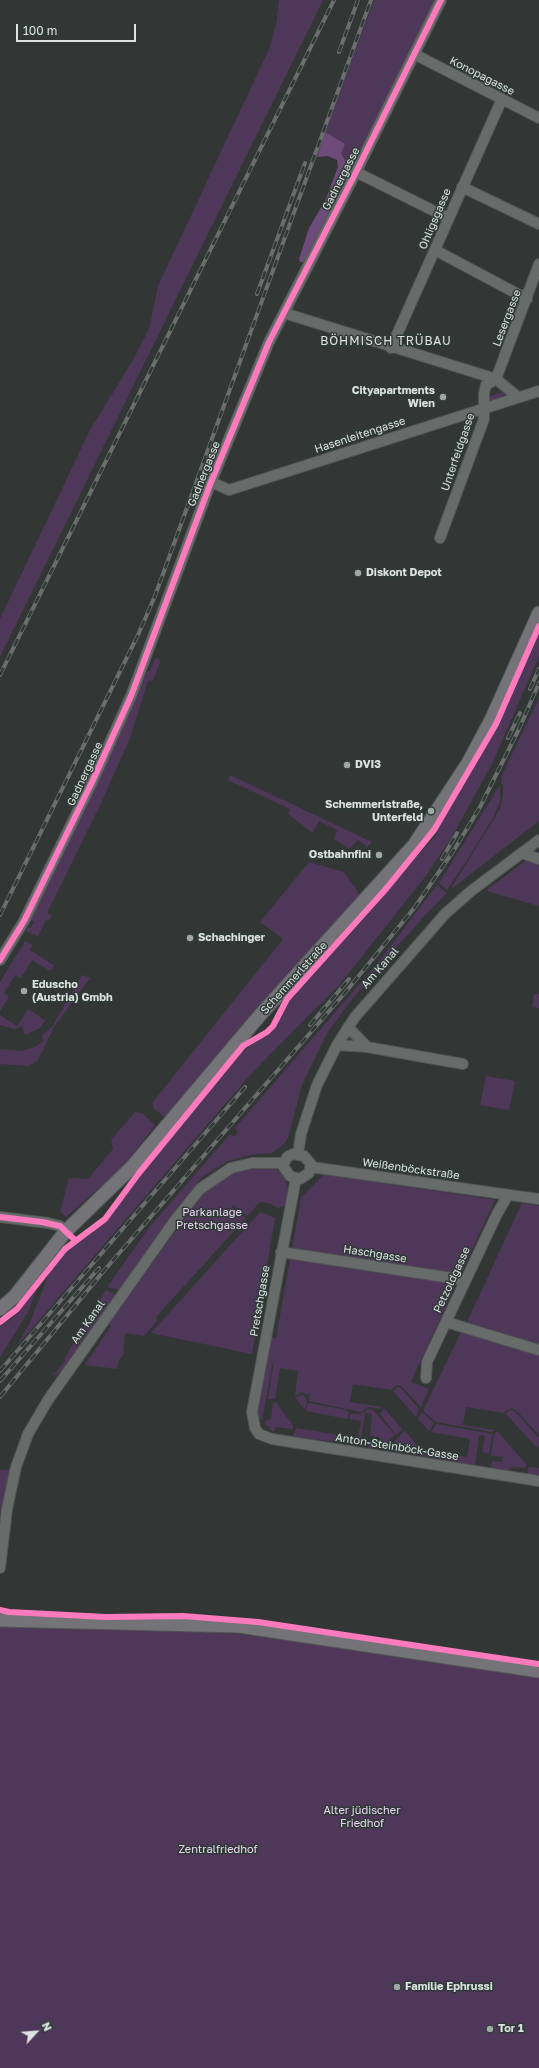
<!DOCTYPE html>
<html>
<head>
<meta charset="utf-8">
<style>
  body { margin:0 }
  #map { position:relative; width:539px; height:2068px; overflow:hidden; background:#323736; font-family:"Golos Text",sans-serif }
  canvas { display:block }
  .north { position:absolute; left:16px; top:2012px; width:40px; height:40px; -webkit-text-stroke:3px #2f3a37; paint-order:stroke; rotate:64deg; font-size:11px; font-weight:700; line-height:16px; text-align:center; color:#dce3e1 }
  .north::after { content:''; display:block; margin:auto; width:14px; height:18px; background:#dce3e1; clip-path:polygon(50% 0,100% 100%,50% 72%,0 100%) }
  .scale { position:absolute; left:16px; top:24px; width:120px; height:18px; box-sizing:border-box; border:2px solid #dce3e1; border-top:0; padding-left:5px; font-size:12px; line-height:14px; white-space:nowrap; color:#dce3e1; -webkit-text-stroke:3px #2f3a37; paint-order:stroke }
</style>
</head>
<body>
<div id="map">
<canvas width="539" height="2068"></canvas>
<div class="north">N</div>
<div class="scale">100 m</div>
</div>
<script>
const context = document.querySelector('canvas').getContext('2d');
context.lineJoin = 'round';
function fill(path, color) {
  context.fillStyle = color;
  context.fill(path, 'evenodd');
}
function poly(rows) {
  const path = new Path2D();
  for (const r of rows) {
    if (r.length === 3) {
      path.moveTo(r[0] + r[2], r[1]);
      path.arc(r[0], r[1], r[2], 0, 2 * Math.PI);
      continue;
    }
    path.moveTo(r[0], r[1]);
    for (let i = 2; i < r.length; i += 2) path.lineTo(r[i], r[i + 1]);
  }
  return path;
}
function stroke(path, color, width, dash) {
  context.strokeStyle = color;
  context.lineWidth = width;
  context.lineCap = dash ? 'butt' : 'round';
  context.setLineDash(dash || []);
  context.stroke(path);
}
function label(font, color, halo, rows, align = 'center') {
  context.font = font + ' "Golos Text",sans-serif';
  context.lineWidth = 3;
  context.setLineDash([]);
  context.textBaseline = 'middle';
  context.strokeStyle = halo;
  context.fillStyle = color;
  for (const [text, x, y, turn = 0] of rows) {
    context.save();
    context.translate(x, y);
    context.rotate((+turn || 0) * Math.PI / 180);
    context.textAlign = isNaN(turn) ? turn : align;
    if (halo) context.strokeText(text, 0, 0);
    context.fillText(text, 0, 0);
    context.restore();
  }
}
const green = poly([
  [279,0,323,0,0,657,0,619,90,430,133,360,149,329,158,286,270,47,276,24],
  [374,0,436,0,351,172,341,153,325,132],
  [503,392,504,395,501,397,492,400,488,399,488,397],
  [539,629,539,656,491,766,451,838,425,877,340,984,250,1075,17,1346,30,1322,50,1271,68,1250,91,1234,108,1218,149,1164,242,1052,273,1029,289,999,377,904,394,881,437,834,436,830,473,769,498,723],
  [155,658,161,660,153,680,148,681,130,738,102,801,47,913,52,916,48,921,46,920,38,936,32,934,26,931,28,927,30,928,34,922,29,919,91,794,146,672,150,671],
  [539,698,539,821,450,890,500,809,503,794,503,785,501,783,502,775],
  [230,775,372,842,367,847,358,840,349,849,334,839,337,830,319,821,313,833,288,814,290,809,228,780],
  [500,785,500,801,494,816,471,854,447,890,439,883],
  [539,851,539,906,487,891,489,888],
  [309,862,344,872,361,897,170,1115,165,1117,153,1108,153,1102,283,939,260,922],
  [437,885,447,893,426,914,389,956,349,1003,327,1033,302,1085,288,1138,284,1144,272,1153,250,1155,228,1161,203,1176,183,1200,119,1290,110,1288,108,1286,148,1229,230,1134,234,1137,238,1132,235,1128,377,964],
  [25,941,33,945,30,950,55,966,50,971,32,960,21,978,15,975,4,993,9,997,0,1011,0,982],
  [82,975,90,978,54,1027,38,1060,29,1066,0,1064,0,1049,21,1051,35,1047,43,1042,42,1035,52,1027],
  [534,994,539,994,539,1008,532,1007],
  [28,1009,45,1020,40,1028,25,1035,22,1026,15,1029,0,1025,0,1015,17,1026],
  [486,1076,515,1081,509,1110,480,1105],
  [135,1112,142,1113,155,1125,125,1165,66,1217,60,1212,69,1178,88,1179,113,1149,111,1140],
  [268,1166,275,1168,285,1178,288,1188,286,1205,278,1208,271,1204,262,1202,258,1204,248,1216,233,1205,232,1207,246,1218,156,1317,157,1321,144,1336,125,1333,123,1355,118,1362,117,1369,85,1365,111,1326,109,1323,207,1188,227,1174,251,1167],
  [324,1174,495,1200,411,1382,429,1389,421,1407,401,1386,397,1385,391,1390,353,1384,350,1402,382,1407,381,1409,368,1407,361,1412,309,1401,310,1393,306,1395,303,1392,295,1395,298,1371,280,1368,275,1399,268,1399,274,1361,273,1361,262,1420,257,1418,271,1337,276,1338,301,1198],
  [522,1203,539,1206,539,1344,467,1322],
  [260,1212,275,1218,252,1354,151,1333],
  [38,1286,28,1312,0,1357,0,1326,13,1318],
  [106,1290,116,1295,60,1373,51,1376,56,1372,65,1361,64,1359],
  [461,1332,539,1355,539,1435,517,1411,512,1408,507,1410,504,1413,466,1407,463,1425,494,1430,492,1432,436,1422,423,1411],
  [397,1387,401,1388,419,1409,416,1417,393,1391],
  [303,1395,307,1400,305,1410,295,1397],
  [276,1402,294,1427,292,1429,276,1427,273,1432,264,1422,271,1418,273,1403],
  [308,1403,347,1410,349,1413,347,1419,306,1411],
  [384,1408,402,1429,396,1435,380,1414],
  [368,1409,373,1410,395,1435,385,1444,379,1437,370,1436,372,1414,365,1413,360,1446,360,1443,346,1439,347,1437,358,1438,361,1421,349,1419,350,1414,361,1414],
  [509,1410,514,1411,539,1438,539,1445,537,1448,506,1414],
  [422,1412,434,1423,429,1431,418,1419],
  [436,1424,492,1434,489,1454,482,1452,485,1436,479,1435,475,1465,419,1456,421,1449,467,1457,470,1439,431,1432],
  [296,1428,344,1436,343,1443,293,1436],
  [405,1431,419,1448,418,1451,402,1450,400,1453,385,1450],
  [497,1431,527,1465,525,1468,510,1467,509,1471,491,1467,492,1461,502,1462,503,1457,491,1456,494,1434],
  [372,1445,4.5],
  [529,1467,539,1468,539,1476,527,1474],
  [9,1469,10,1470,0,1513,0,1470],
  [0,1627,159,1627,203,1633,204,1630,377,1651,539,1677,539,2068,0,2068]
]);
const forest = poly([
  [325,132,345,144,341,153,351,172,304,262,300,262,299,259,309,228,325,201,338,167,337,160,328,156,317,157]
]);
const minor = poly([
  [414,54,539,118],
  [356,172,448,218],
  [462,187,539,224],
  [435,250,527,299],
  [284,313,496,379,518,397],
  [391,348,502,99],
  [496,379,539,264],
  [211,482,229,490,539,391],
  [440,538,484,419,484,393,486,385,496,379],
  [522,853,539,859],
  [0,960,24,921,93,780,131,696,211,482,269,342,356,172,441,0],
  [348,1027,367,1047],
  [337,1045,367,1047,463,1064],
  [293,1154,304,1156,311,1164,309,1173,300,1179,290,1176,283,1166,287,1157,293,1154],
  [298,1154,301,1134,317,1085,337,1045,355,1017,445,914,471,891,539,840],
  [311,1167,539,1199],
  [296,1178,252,1412,255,1428,259,1434,272,1439,539,1481],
  [0,1217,48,1223,60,1226,66,1231],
  [281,1252,465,1280],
  [446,1322,539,1350],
  [426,1378,427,1362,497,1214,508,1195],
  [0,1568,7,1509,16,1467,28,1434,48,1400,176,1219,200,1189,231,1168,252,1163,283,1163]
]);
const major = poly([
  [0,1309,15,1296,66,1231,131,1168,261,1014,414,845,468,763,492,718,539,613],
  [0,1620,239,1626,539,1671]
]);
const rail = poly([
  [339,52,358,0],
  [257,294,305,163],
  [0,675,334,0],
  [530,689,539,669],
  [508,738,520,713],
  [442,859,457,833],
  [0,915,138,635,155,596,371,0],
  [310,1025,349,979],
  [0,1371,245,1087],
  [0,1381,99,1268],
  [0,1397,102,1273,344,994,415,907,454,850,480,807,519,729,539,683]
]);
const cycleway = poly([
  [0,960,24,921,93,780,131,696,211,482,269,342,356,172,441,0],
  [0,1217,42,1222,60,1226,76,1241],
  [0,1322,17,1309,65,1249,105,1219,139,1173,243,1046,267,1032,273,1026,287,999,385,890,434,830,496,724,539,626],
  [0,1610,9,1612,106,1617,183,1616,258,1622,539,1664]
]);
const markers = [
  [443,397,4,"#a0a7a5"],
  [358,573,4,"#a0a7a5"],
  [347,765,4,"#a0a7a5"],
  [431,811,4,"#a0a7a5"],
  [379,855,4,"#a0a7a5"],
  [190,938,4,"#a0a7a5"],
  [24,991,4,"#a0a7a5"],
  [397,1987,4,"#a0a7a5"],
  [490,2029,4,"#a0a7a5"]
];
const streetNames = [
  ["Konopagasse",482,76,27],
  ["Gadnergasse",341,179,-63],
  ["Ohligsgasse",435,219,-67],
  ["Lesergasse",507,318,-69],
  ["Hasenleitengasse",360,435,-18],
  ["Unterfeldgasse",458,452,-71],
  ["Gadnergasse",204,474,-68],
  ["Gadnergasse",85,774,-65],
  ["Am Kanal",380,968,-49],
  ["Schemmerlstraße",294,978,-48],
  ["Weißenböckstraße",411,1169,8],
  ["Haschgasse",375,1254,9],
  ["Petzoldgasse",452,1280,-65],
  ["Pretschgasse",260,1301,-80],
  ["Am Kanal",88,1322,-55],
  ["Anton-Steinböck-Gasse",397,1447,9]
];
const poiNames = [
  ["Cityapartments",435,391,"right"],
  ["Wien",435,404,"right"],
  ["Diskont Depot",366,573],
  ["DVI3",355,765],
  ["Schemmerlstraße,",423,805,"right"],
  ["Unterfeld",423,818,"right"],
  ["Ostbahnfini",371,855,"right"],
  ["Schachinger",198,938],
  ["Eduscho",32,985],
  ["(Austria) Gmbh",32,998],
  ["Familie Ephrussi",405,1987],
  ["Tor 1",498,2029]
];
const parkNames = [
  ["Parkanlage",212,1213],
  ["Pretschgasse",212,1226],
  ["Alter jüdischer",362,1811],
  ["Friedhof",362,1824],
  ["Zentralfriedhof",218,1850]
];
const neighbourhoodNames = [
  ["BÖHMISCH TRÜBAU",386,341]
];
fill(green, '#4f3759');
fill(forest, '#6d4c79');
stroke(minor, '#515654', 12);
stroke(major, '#515654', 15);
stroke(minor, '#676c6a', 10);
stroke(major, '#747378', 13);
stroke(rail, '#6a6e6d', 4);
stroke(rail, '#2f3a37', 2.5, [8]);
stroke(cycleway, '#fd7abc', 6);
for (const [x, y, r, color] of markers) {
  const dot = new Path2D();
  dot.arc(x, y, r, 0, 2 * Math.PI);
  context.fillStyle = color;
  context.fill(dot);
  stroke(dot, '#2f3a37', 1.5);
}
label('11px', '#dce3e1', '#2f3a37', streetNames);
label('bold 11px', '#dce3e1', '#2f3a37', poiNames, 'left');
label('11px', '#eed7f6', '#2f3a37', parkNames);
context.letterSpacing = '1px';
label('12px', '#dce3e1', '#2f3a37', neighbourhoodNames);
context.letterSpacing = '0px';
</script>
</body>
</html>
